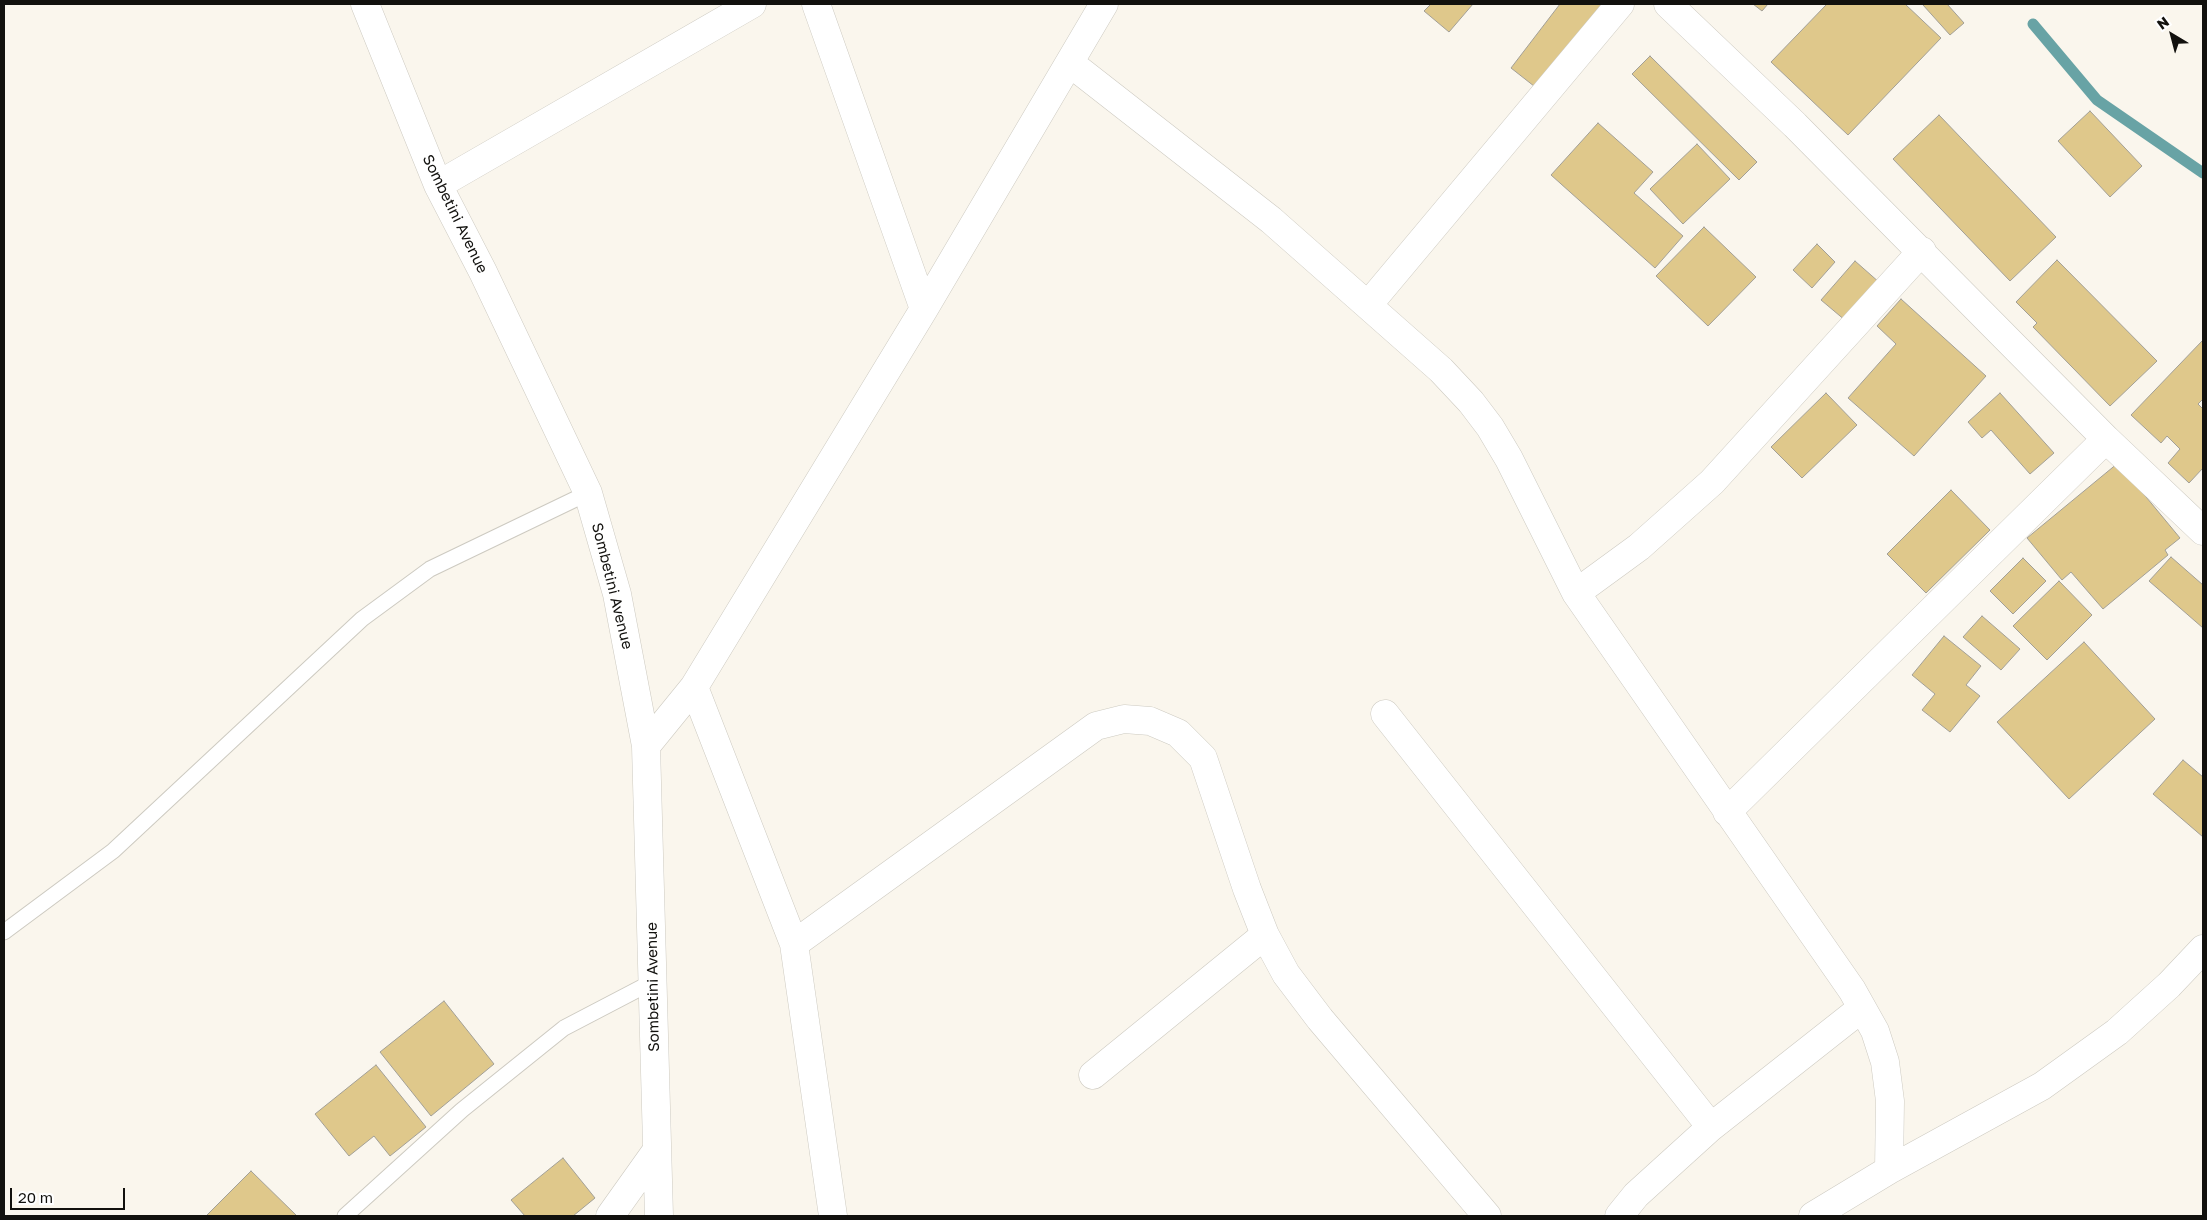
<!DOCTYPE html>
<html>
<head>
<meta charset="utf-8">
<style>
  body { margin:0 }
  #map { position:relative; width:2207px; height:1220px; overflow:hidden; background:#faf6ed; font-family:"Golos Text",sans-serif }
  canvas { display:block }
  .frame { position:absolute; inset:0; border:5px solid #12110e; pointer-events:none }
  .north { position:absolute; left:2147px; top:10px; width:50px; height:50px; -webkit-text-stroke:4px #fff; paint-order:stroke; rotate:323deg; font-size:14px; font-weight:700; line-height:20px; text-align:center; color:#12110e }
  .north::after { content:''; display:block; margin:auto; width:18px; height:22px; background:#12110e; clip-path:polygon(50% 0,100% 100%,50% 72%,0 100%) }
  .scale { position:absolute; left:10px; top:1188px; width:115px; height:22px; box-sizing:border-box; border:2px solid #12110e; border-top:0; padding-left:6px; font-size:15px; line-height:18px; white-space:nowrap; color:#12110e; -webkit-text-stroke:4px #fff; paint-order:stroke }
</style>
</head>
<body>
<div id="map">
<canvas width="2207" height="1220"></canvas>
<div class="frame"></div>
<div class="north">N</div>
<div class="scale">20 m</div>
</div>
<script>
const context = document.querySelector('canvas').getContext('2d');
context.lineJoin = 'round';
function poly(rows) {
  const path = new Path2D();
  for (const r of rows) {
    path.moveTo(r[0], r[1]);
    for (let i = 2; i < r.length; i += 2) path.lineTo(r[i], r[i + 1]);
  }
  return path;
}
function stroke(path, color, width, dash) {
  context.strokeStyle = color;
  context.lineWidth = width;
  context.lineCap = dash ? 'butt' : 'round';
  context.setLineDash(dash || []);
  context.stroke(path);
}
function fill(path, color) {
  context.fillStyle = color;
  context.fill(path, 'evenodd');
}
function label(font, color, halo, rows, align = 'center') {
  context.font = font + ' "Golos Text",sans-serif';
  context.lineWidth = 4;
  context.setLineDash([]);
  context.textBaseline = 'middle';
  context.strokeStyle = halo;
  context.fillStyle = color;
  for (const [text, x, y, turn = 0] of rows) {
    context.save();
    context.translate(x, y);
    context.rotate((+turn || 0) * Math.PI / 180);
    context.textAlign = isNaN(turn) ? turn : align;
    if (halo) context.strokeText(text, 0, 0);
    context.fillText(text, 0, 0);
    context.restore();
  }
}
const stream = poly([
  [2033,24,2097,100,2203,173]
]);
const building = poly([
  [1431,4,1473,4,1449,32,1424,11,1431,4],
  [1560,4,1606,4,1539,90,1511,68,1560,4],
  [1753,4,1768,4,1762,11,1753,4],
  [1827,4,1905,4,1941,38,1848,135,1771,62,1827,4],
  [1925,4,1947,4,1964,23,1950,35,1923,5,1925,4],
  [1650,56,1757,162,1739,180,1632,74,1650,56],
  [2090,111,2142,166,2110,197,2058,141,2090,111],
  [1939,115,2056,237,2010,281,1893,159,1939,115],
  [1598,123,1653,172,1634,193,1683,236,1655,268,1551,175,1598,123],
  [1697,144,1730,179,1683,224,1650,189,1697,144],
  [1704,227,1756,277,1708,326,1656,276,1704,227],
  [1817,244,1835,262,1812,288,1793,270,1817,244],
  [2057,260,2157,361,2110,406,2033,327,2037,323,2016,302,2057,260],
  [1855,261,1880,283,1846,321,1821,300,1855,261],
  [1901,299,1986,376,1914,456,1848,398,1896,344,1877,326,1901,299],
  [2203,340,2203,399,2198,404,2203,409,2203,468,2189,483,2168,463,2180,449,2167,436,2161,443,2131,415,2203,340],
  [1826,393,1857,425,1802,478,1771,447,1826,393],
  [2000,393,2054,453,2030,474,1991,430,1982,438,1968,422,2000,393],
  [2118,463,2180,538,2165,550,2168,555,2103,609,2071,572,2062,580,2027,538,2118,463],
  [1951,490,1990,530,1926,593,1887,554,1951,490],
  [2171,557,2203,585,2203,628,2149,581,2171,557],
  [2023,558,2046,581,2013,614,1990,591,2023,558],
  [2059,581,2092,615,2047,660,2013,626,2059,581],
  [1982,616,2020,649,2001,670,1963,637,1982,616],
  [1944,636,1981,666,1966,685,1980,696,1950,732,1922,710,1935,694,1912,675,1944,636],
  [2084,642,2155,719,2069,799,1997,722,2084,642],
  [2183,760,2203,777,2203,837,2153,794,2183,760],
  [444,1001,494,1064,431,1116,380,1052,444,1001],
  [376,1065,426,1127,390,1156,374,1136,349,1156,315,1114,376,1065],
  [563,1158,595,1198,573,1216,525,1216,511,1200,563,1158],
  [251,1171,297,1216,206,1216,251,1171]
]);
const service = poly([
  [4,932,113,851,362,619,430,569,588,493],
  [345,1216,462,1110,564,1028,654,981]
]);
const minor = poly([
  [365,4,438,185,483,272,588,493,617,594,646,746,659,1216],
  [816,4,924,309],
  [1668,4,1795,125,2106,439,2203,531],
  [1070,63,1271,220,1441,370,1471,402,1490,427,1509,459,1576,593,1852,990,1875,1031,1885,1062,1890,1101,1889,1170],
  [438,185,752,4],
  [1368,305,1620,4],
  [1576,593,1639,547,1712,482,1922,251],
  [694,687,794,944,833,1216],
  [1385,714,1711,1127],
  [646,746,694,687,924,309,1104,4],
  [1727,812,2106,439],
  [794,944,1096,726,1124,719,1150,721,1178,733,1203,758,1247,889,1265,935,1286,974,1320,1019,1487,1216],
  [1093,1075,1265,935],
  [610,1216,657,1150],
  [1619,1216,1636,1195,1711,1127,1862,1008],
  [1813,1216,1889,1170,2042,1086,2117,1032,2169,985,2203,949]
]);
const streetNames = [
  ["Sombetini Avenue",455,214,64],
  ["Sombetini Avenue",612,586,76],
  ["Sombetini Avenue",653,987,-91]
];
stroke(stream, '#68a3a5', 11);
fill(building, '#dfc88b');
stroke(building, '#a29f96', 1);
stroke(service, '#cdcac1', 17);
stroke(minor, '#cdcac1', 29);
stroke(service, '#fff', 15);
stroke(minor, '#fff', 28);
label('15px', '#12110e', '#fff', streetNames);
</script>
</body>
</html>
